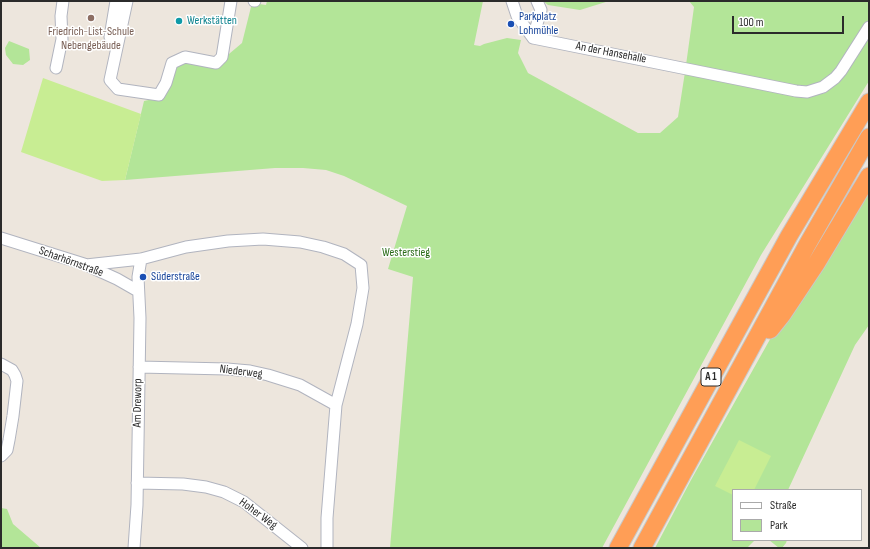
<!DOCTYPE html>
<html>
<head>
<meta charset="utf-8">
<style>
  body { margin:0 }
  #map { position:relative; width:870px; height:549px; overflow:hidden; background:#ede6dd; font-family:"Sofia Sans Condensed",sans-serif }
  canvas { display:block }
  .frame { position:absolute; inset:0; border:2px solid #2b2b2b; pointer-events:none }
  .legend { position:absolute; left:732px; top:489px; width:130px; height:52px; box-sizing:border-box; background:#fff; border:1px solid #aaa; margin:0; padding:5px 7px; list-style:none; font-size:12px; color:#2b2b2b }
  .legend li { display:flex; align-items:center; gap:8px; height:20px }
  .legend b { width:20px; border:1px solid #aaa }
  .scale { position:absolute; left:732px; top:16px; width:112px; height:18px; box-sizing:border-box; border:2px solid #2b2b2b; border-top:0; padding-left:5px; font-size:12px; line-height:14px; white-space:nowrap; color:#2b2b2b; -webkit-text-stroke:3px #fff; paint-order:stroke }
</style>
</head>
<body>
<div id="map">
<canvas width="870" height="549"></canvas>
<div class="frame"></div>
<ul class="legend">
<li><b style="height:5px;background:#fff"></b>Straße</li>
<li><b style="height:11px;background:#b3e598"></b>Park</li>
</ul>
<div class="scale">100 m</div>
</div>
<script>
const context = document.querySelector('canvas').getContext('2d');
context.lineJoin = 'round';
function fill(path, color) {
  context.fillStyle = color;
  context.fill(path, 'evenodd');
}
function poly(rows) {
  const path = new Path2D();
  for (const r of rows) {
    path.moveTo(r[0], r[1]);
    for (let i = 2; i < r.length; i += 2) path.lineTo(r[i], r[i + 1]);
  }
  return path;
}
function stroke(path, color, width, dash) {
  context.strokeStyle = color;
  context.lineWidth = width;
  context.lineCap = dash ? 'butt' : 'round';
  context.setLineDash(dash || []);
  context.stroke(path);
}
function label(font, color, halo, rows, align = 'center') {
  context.font = font + ' "Sofia Sans Condensed",sans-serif';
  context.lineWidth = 3;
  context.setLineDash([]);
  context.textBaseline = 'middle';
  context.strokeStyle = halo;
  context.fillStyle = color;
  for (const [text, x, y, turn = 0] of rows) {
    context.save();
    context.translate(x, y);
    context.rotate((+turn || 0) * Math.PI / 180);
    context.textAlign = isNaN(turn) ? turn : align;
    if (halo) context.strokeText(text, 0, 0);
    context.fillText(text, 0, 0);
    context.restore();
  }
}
const green = poly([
  [267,1,483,1,474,45,480,46,484,44,507,38,521,40,518,53,528,73,638,133,660,133,678,117,685,72,811,95,825,93,834,86,842,77,869,33,869,81,761,255,602,548,390,548,413,277,388,269,407,206,344,176,326,170,303,168,275,168,125,180,144,101,158,98,172,70,183,61,223,59,242,43,252,3,266,5],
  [543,1,609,1,580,10,548,5],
  [689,1,869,1,869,22,827,81,807,89,686,65,694,7],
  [9,41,29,49,30,60,23,65,13,64,6,55,5,48],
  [869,184,869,325,855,345,788,490,733,490,733,540,755,540,747,548,655,548,691,480,773,334],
  [1,508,7,509,13,524,41,548,1,548],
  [769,540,787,540,786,543,782,548,779,548]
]);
const pitch = poly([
  [43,78,141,114,125,180,102,181,21,152],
  [739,440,771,456,754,490,733,490,733,495,715,486]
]);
const minor = poly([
  [127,1,110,80,118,89,159,95,166,83,172,63,185,57,216,63,222,57,231,1],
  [254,1,255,1],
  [512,1,517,16,533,38],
  [110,37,116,1],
  [533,38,796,91,807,92,823,87,835,78,841,71,869,27],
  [533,38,541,10,537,1],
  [56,68,62,39,61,16,63,1],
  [1,238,84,264,117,279,138,291],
  [86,265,141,259,186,247,228,241,263,239,300,242,323,247,344,254,361,265,363,288,357,324,336,405,327,518,327,548],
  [1,364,12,370,15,375,17,381,13,416,9,440,7,450,1,456],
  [139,367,227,369,250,371,268,375,300,385,336,405],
  [137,483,183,484,206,487,224,492,244,502,302,548],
  [134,548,137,505,140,318,138,277,141,259]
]);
const highway = poly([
  [770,330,782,315,816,264,869,176],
  [618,548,789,236,869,102],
  [642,548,807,245,869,137]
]);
const markers = [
  [91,18,4,"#8d6e63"],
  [179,21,4,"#0f9aa8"],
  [511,24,4,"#1a4fb4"],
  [143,277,4,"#1a4fb4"]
];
const shields = [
  [711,377,20]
];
const shieldNames = [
  ["A 1",711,377]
];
const transitNames = [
  ["Parkplatz",519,17],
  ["Lohmühle",519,31],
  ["Süderstraße",151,277]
];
const cultureNames = [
  ["Werkstätten",187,21]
];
const educationNames = [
  ["Friedrich-List-Schule",91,32],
  ["Nebengebäude",91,46]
];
const streetNames = [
  ["An der Hansehalle",611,53,11],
  ["Scharhörnstraße",71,262,20],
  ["Niederweg",241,372,7],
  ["Am Dreworp",138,403,-89],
  ["Hoher Weg",258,514,36]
];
const parkNames = [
  ["Westerstieg",406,253]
];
fill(green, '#b3e598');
fill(pitch, '#c8ed93');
stroke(minor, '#b1b4bf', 13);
stroke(highway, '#c8c8c8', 19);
stroke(minor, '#fff', 11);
stroke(highway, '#ff9e56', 17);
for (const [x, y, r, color] of markers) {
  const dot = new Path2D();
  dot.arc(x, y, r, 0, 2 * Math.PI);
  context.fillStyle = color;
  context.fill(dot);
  stroke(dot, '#fff', 1.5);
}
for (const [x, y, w] of shields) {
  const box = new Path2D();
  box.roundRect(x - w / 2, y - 9, w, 18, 3);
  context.fillStyle = '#fff';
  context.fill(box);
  stroke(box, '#2b2b2b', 1);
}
label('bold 11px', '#2b2b2b', null, shieldNames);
label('12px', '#164399', '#fff', transitNames, 'left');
label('12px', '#0d838f', '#fff', cultureNames, 'left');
label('12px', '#785e54', '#fff', educationNames);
label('12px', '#2b2b2b', '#fff', streetNames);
label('12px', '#2a6b18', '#fff', parkNames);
</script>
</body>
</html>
